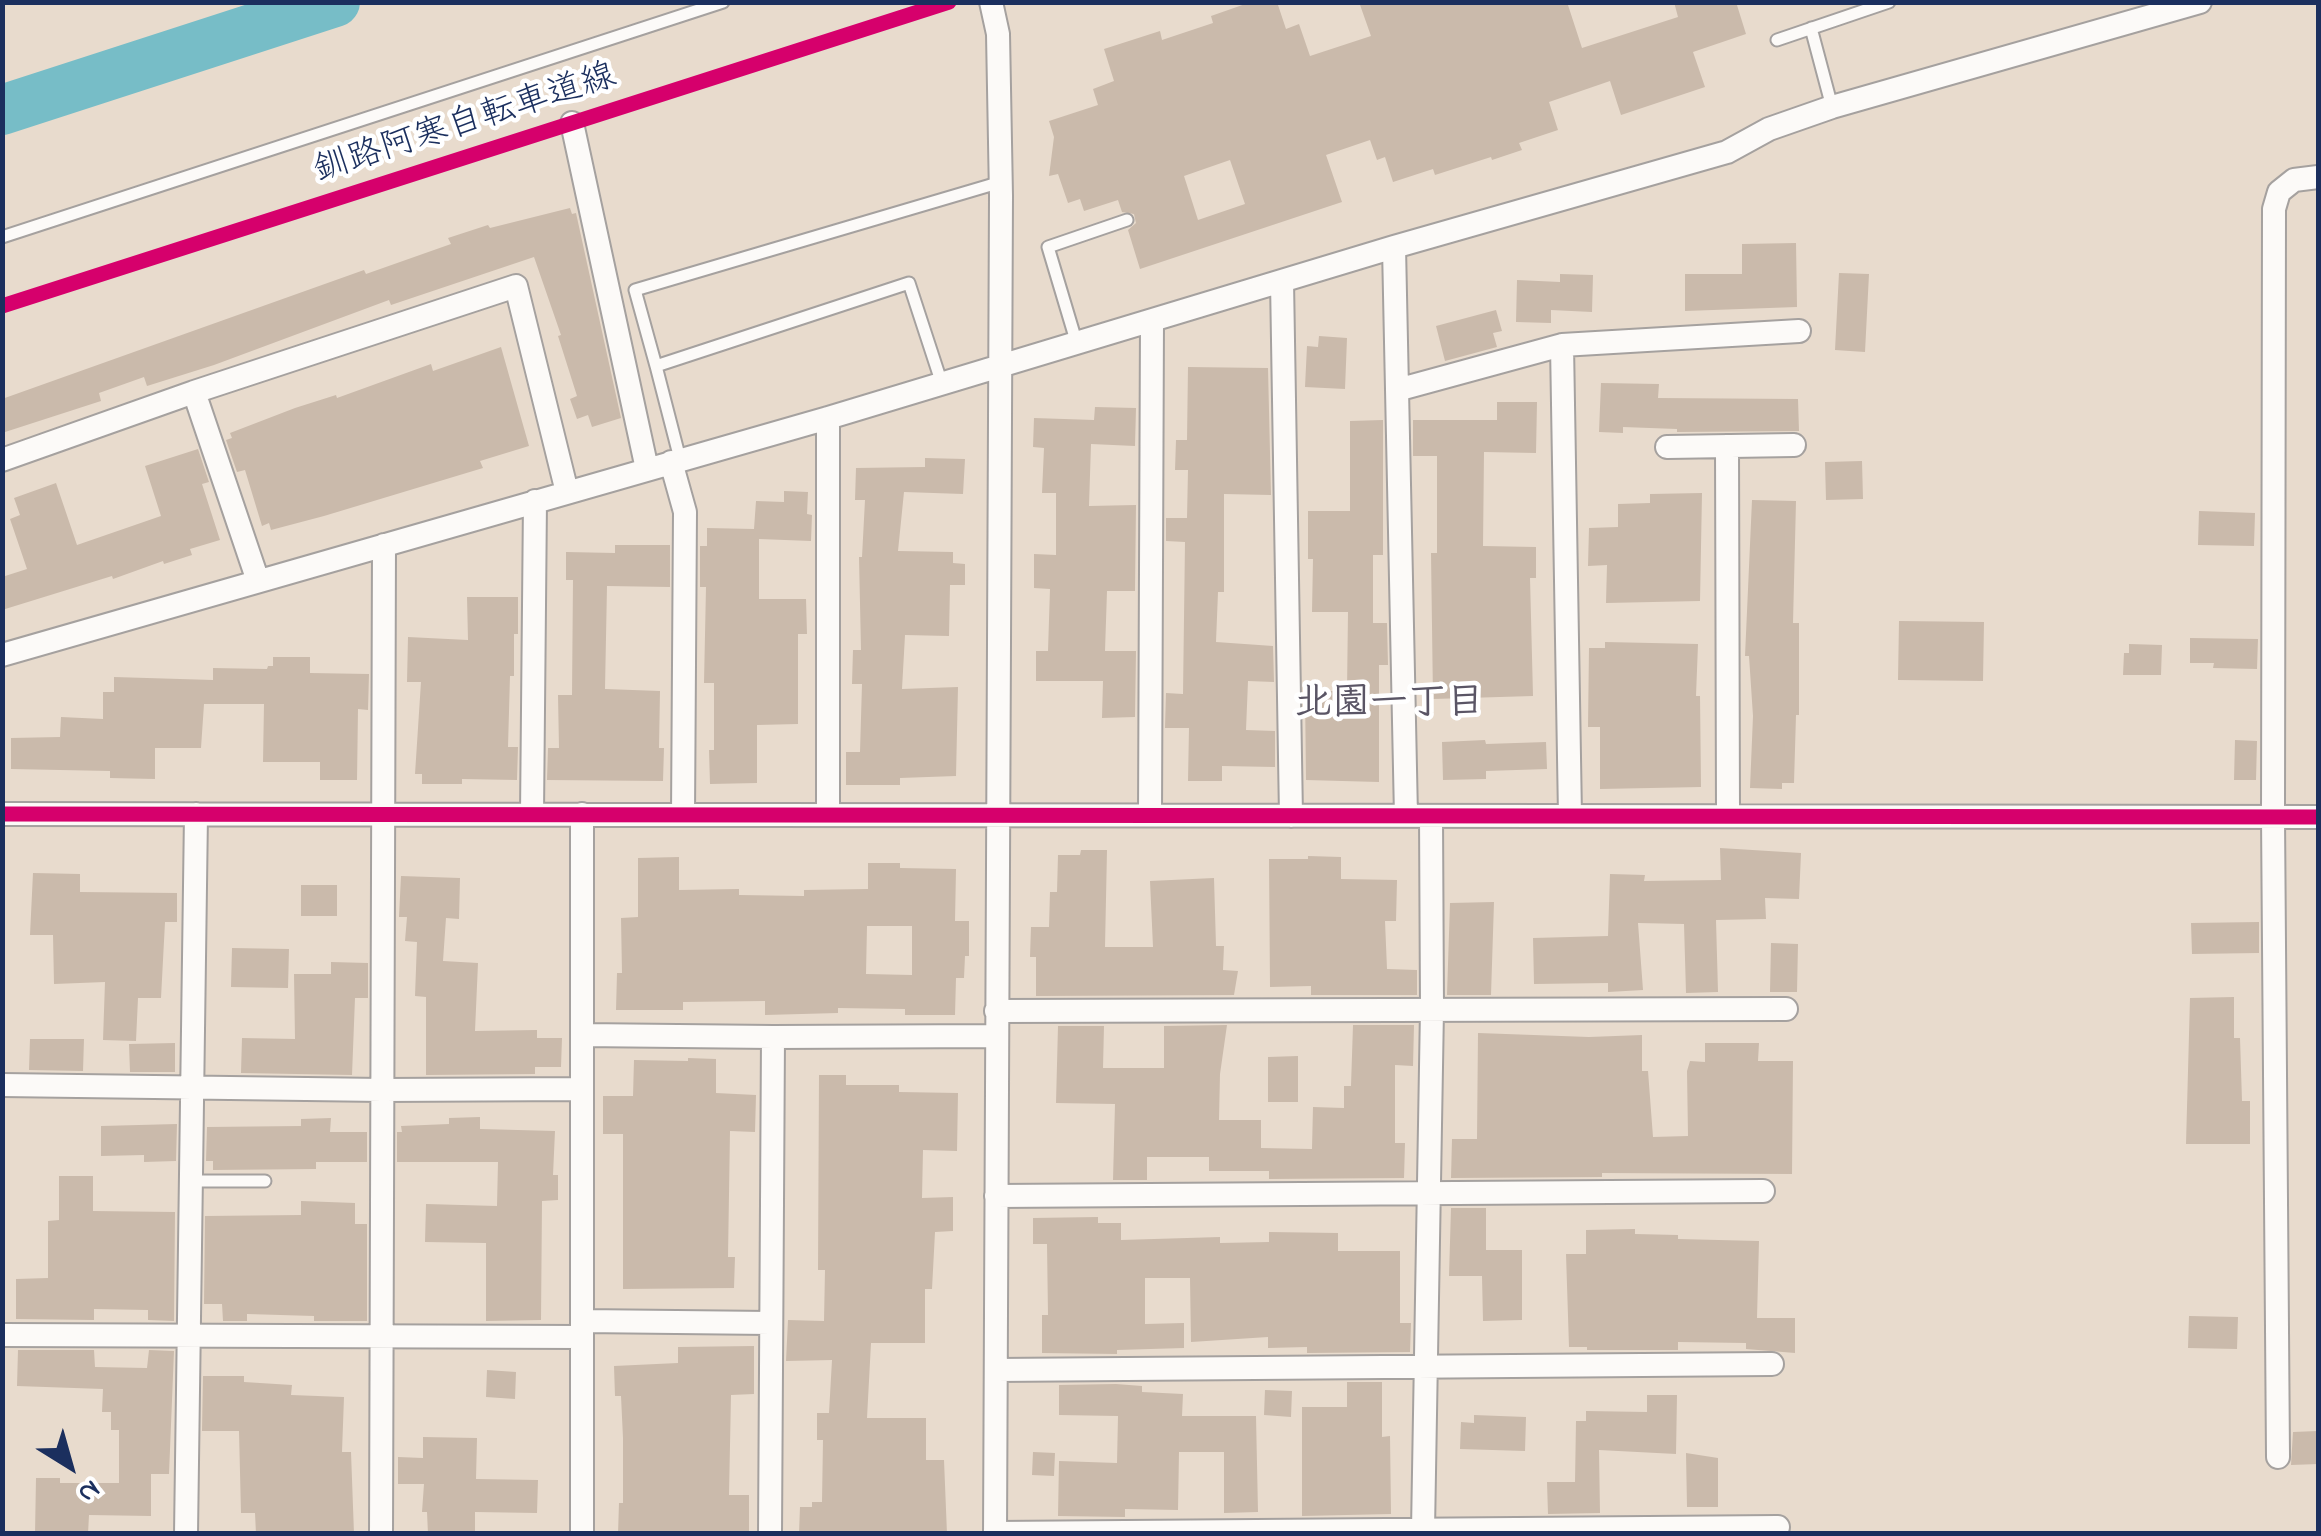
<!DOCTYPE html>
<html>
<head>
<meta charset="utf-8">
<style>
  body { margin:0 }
  #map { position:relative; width:2321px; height:1536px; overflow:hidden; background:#e8dbcd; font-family:"Indie Flower",sans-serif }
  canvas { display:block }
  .frame { position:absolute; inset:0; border:5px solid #1b2f5e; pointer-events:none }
  .north { position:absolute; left:20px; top:1416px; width:100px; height:100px; -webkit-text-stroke:8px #fff; paint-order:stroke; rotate:143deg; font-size:28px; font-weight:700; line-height:40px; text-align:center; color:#1b2f5e }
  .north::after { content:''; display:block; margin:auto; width:35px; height:45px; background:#1b2f5e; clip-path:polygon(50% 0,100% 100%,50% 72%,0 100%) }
</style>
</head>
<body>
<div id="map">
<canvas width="2321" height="1536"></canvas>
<div class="frame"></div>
<div class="north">N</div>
</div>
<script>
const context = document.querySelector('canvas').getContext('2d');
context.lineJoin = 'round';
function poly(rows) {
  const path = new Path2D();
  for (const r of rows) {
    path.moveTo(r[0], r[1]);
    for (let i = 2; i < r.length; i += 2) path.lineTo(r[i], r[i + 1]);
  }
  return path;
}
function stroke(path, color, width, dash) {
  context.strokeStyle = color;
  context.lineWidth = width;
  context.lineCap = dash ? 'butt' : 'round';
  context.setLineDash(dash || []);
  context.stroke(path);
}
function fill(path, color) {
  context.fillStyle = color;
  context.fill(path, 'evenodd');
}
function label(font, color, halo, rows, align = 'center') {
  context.font = font + ' "Indie Flower","Klee One",sans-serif';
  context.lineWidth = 9;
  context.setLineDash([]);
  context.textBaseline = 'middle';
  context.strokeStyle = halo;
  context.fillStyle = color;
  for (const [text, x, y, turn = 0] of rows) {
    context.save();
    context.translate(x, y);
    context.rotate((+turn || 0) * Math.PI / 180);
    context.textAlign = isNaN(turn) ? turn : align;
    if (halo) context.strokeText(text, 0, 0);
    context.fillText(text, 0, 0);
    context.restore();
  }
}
const river = poly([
  [2,110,335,2]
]);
const building = poly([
  [1251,2,1277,2,1286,29,1299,24,1310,56,1371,36,1359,2,1567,2,1582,48,1678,17,1674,2,1736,2,1746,34,1693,52,1705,87,1621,115,1610,81,1549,102,1558,130,1519,143,1522,150,1492,160,1491,157,1435,175,1433,169,1393,182,1385,157,1377,160,1370,140,1326,155,1342,202,1140,269,1128,230,1136,223,1134,214,1122,212,1118,200,1084,211,1080,199,1068,203,1058,174,1049,176,1054,137,1049,121,1098,105,1093,89,1114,81,1104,49,1160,31,1162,40,1213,23,1211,16],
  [1230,160,1245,204,1198,220,1184,176],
  [570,208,572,214,576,213,621,418,592,427,588,415,577,419,570,399,577,396,558,336,561,335,534,257,391,305,389,300,214,365,147,386,144,377,99,393,101,401,2,433,2,399,364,270,366,274,451,244,448,238,488,225,490,228],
  [1796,243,1797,307,1685,311,1685,274,1742,274,1742,244],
  [1839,273,1869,274,1865,352,1835,350],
  [1560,274,1593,275,1592,312,1551,310,1551,323,1516,322,1517,280,1560,282],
  [1496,310,1502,331,1493,333,1497,347,1445,361,1436,326],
  [1319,336,1347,338,1345,389,1305,387,1307,346,1318,347],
  [501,347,529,446,480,461,483,468,324,516,271,530,269,523,262,526,245,470,237,472,226,440,232,438,230,433,295,408,336,395,337,398,431,364,433,371],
  [1188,367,1268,368,1271,495,1224,494,1224,592,1218,592,1216,642,1273,646,1274,682,1248,681,1246,730,1275,731,1275,767,1222,766,1222,781,1188,781,1189,728,1165,728,1166,693,1183,694,1185,542,1166,541,1166,518,1187,518,1188,470,1175,470,1176,440,1187,440],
  [1601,383,1659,384,1658,398,1798,399,1799,431,1677,432,1677,429,1623,427,1623,433,1599,432],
  [1497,402,1537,402,1536,453,1484,452,1483,546,1536,547,1536,578,1530,578,1533,696,1433,699,1431,553,1437,553,1437,456,1413,456,1413,420,1497,420],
  [1095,407,1136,408,1135,446,1091,444,1089,506,1136,505,1135,591,1107,591,1105,651,1136,651,1135,717,1102,718,1103,681,1036,681,1036,651,1048,651,1050,589,1034,588,1034,554,1056,555,1056,493,1042,493,1044,448,1033,447,1034,418,1094,420],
  [1383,420,1383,555,1373,555,1373,623,1387,623,1388,665,1379,665,1379,782,1306,780,1305,691,1347,691,1348,612,1312,612,1313,559,1308,559,1308,511,1350,511,1350,421],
  [198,449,209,482,202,484,220,540,190,549,192,555,164,564,163,561,113,579,112,576,2,610,2,577,27,569,10,519,20,515,14,498,56,483,77,545,161,516,145,466],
  [925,458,965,459,963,494,904,492,898,551,953,552,953,563,965,564,965,585,950,585,949,636,905,635,902,689,958,687,956,776,900,778,900,785,846,785,846,752,860,752,862,684,852,684,853,650,861,650,859,557,862,557,865,500,855,500,856,468,925,467],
  [1862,461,1863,499,1826,500,1825,462],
  [784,491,808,492,807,514,812,515,811,541,759,539,759,599,806,599,807,634,798,634,798,724,757,725,757,783,710,784,709,750,714,750,714,683,704,683,706,587,700,587,700,546,707,546,707,528,754,529,756,501,784,502],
  [1702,493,1700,601,1606,603,1607,565,1588,566,1589,528,1618,527,1618,504,1650,503,1650,494],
  [1752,500,1796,501,1793,623,1799,623,1799,715,1796,715,1794,783,1782,783,1782,789,1750,788,1753,716,1749,656,1745,656],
  [2199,511,2255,513,2254,546,2198,545],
  [615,545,670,545,670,587,607,586,605,689,660,691,659,748,664,748,663,781,547,780,548,748,559,748,558,695,572,695,573,580,566,580,566,552,615,553],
  [467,597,518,597,518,634,514,634,514,676,510,676,508,747,518,747,517,780,462,779,462,784,422,784,422,774,415,774,421,682,407,682,408,637,468,640],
  [1899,621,1984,622,1983,681,1898,680],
  [2190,638,2258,639,2257,669,2213,668,2214,663,2190,663],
  [1605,642,1698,644,1696,696,1700,696,1701,787,1600,789,1600,727,1588,727,1589,648,1605,648],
  [2129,644,2162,645,2161,675,2123,675,2124,653,2129,653],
  [273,657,310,657,310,673,369,674,368,710,358,709,357,780,320,780,320,762,263,762,264,704,204,704,201,748,155,748,155,779,110,778,110,771,11,769,11,738,60,737,61,717,103,719,103,692,114,692,114,677,213,680,213,668,267,669,268,666,273,666],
  [1485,740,1486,744,1546,742,1547,769,1486,771,1486,779,1443,780,1442,742],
  [2235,740,2257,741,2256,780,2234,780],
  [1720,848,1801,853,1799,899,1765,898,1766,919,1716,920,1718,992,1686,993,1684,924,1638,923,1643,990,1608,992,1608,983,1534,984,1533,938,1608,936,1610,874,1645,875,1644,881,1721,880],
  [1081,850,1107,850,1105,947,1153,947,1150,881,1214,878,1216,946,1224,946,1223,970,1238,971,1234,995,1036,996,1036,957,1030,957,1031,927,1049,927,1050,892,1057,892,1058,855,1080,855],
  [1308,856,1341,857,1341,879,1397,880,1396,921,1385,921,1387,969,1417,970,1417,995,1311,995,1311,986,1270,987,1269,859,1308,859],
  [679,857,679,890,739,889,739,895,804,896,804,890,868,889,868,863,900,863,900,868,956,869,955,921,969,921,969,956,965,956,964,978,956,978,955,1015,905,1015,905,1009,838,1008,838,1013,765,1015,765,1001,683,1002,683,1010,616,1010,617,973,622,973,621,918,638,917,638,858],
  [867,926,912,926,912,975,866,974],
  [33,873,80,874,80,892,177,893,177,922,165,922,161,998,138,998,136,1041,103,1040,105,982,54,984,53,935,30,935],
  [401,876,460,878,459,919,446,918,443,961,478,963,475,1031,537,1030,537,1038,562,1038,561,1067,535,1067,535,1074,426,1075,426,997,415,996,417,942,405,941,407,917,399,917],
  [301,885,337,885,337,916,301,916],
  [1494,902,1491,995,1447,995,1450,903],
  [2259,922,2259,953,2192,954,2191,923],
  [1771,943,1798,944,1797,992,1770,992],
  [232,948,289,949,288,988,231,987],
  [331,962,368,963,368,998,355,998,352,1075,241,1073,242,1038,295,1039,294,974,331,974],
  [2234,997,2234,1038,2240,1038,2242,1101,2250,1101,2250,1144,2186,1144,2190,998],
  [1227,1025,1220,1074,1219,1120,1261,1120,1261,1148,1312,1149,1313,1107,1344,1108,1344,1086,1351,1086,1353,1025,1414,1025,1413,1066,1395,1065,1395,1143,1405,1143,1404,1178,1269,1179,1269,1171,1209,1171,1209,1157,1147,1157,1147,1180,1113,1180,1115,1104,1056,1103,1058,1026,1104,1026,1103,1068,1164,1068,1164,1026],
  [1478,1033,1589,1037,1642,1035,1642,1071,1648,1071,1653,1137,1688,1136,1687,1071,1690,1061,1705,1062,1705,1043,1759,1043,1758,1061,1793,1061,1792,1174,1602,1173,1602,1177,1451,1178,1452,1139,1477,1139],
  [30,1039,84,1039,83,1071,29,1070],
  [175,1043,175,1072,130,1072,129,1044],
  [1298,1056,1298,1102,1268,1102,1268,1057],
  [688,1058,716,1059,716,1093,756,1095,755,1132,730,1131,728,1257,735,1257,734,1288,623,1289,623,1134,603,1134,603,1096,633,1096,634,1060,688,1061],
  [819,1075,846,1075,846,1085,899,1085,899,1092,958,1093,957,1151,923,1150,922,1198,953,1197,953,1231,935,1232,932,1289,925,1289,925,1343,871,1343,867,1418,926,1418,926,1460,944,1460,947,1534,799,1534,800,1507,812,1507,812,1502,822,1502,823,1440,817,1440,817,1413,829,1413,832,1360,786,1361,788,1320,824,1321,825,1270,818,1270],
  [480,1117,480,1129,555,1131,553,1175,558,1175,558,1200,542,1201,541,1320,486,1321,486,1243,425,1242,426,1204,497,1206,498,1162,397,1162,397,1132,402,1132,401,1126,449,1124,449,1118],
  [331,1118,330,1132,367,1132,367,1162,316,1162,316,1169,213,1170,213,1161,206,1161,207,1127,301,1126,301,1119],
  [177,1124,176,1161,144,1162,144,1155,101,1156,101,1126],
  [59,1176,93,1176,93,1211,175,1212,174,1321,148,1320,148,1310,94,1309,94,1320,16,1319,16,1279,48,1278,48,1221,59,1220],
  [301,1201,355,1203,355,1224,367,1224,367,1321,314,1321,314,1316,247,1314,247,1321,223,1321,222,1304,204,1304,205,1216,301,1215],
  [1451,1208,1486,1208,1486,1250,1522,1250,1522,1320,1483,1321,1482,1276,1449,1276],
  [1098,1217,1098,1223,1121,1223,1121,1240,1220,1237,1220,1243,1269,1242,1269,1232,1338,1233,1338,1251,1400,1251,1400,1323,1411,1323,1410,1352,1307,1353,1307,1347,1268,1348,1268,1337,1191,1342,1190,1278,1145,1278,1145,1324,1184,1323,1184,1348,1117,1350,1117,1354,1042,1353,1042,1315,1048,1315,1047,1244,1033,1244,1033,1218],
  [1635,1229,1635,1234,1678,1235,1678,1239,1759,1241,1757,1318,1795,1318,1795,1353,1746,1349,1746,1343,1678,1342,1678,1350,1587,1350,1587,1347,1569,1347,1566,1254,1586,1254,1586,1230],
  [2189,1316,2238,1317,2237,1349,2188,1348],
  [754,1346,754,1394,731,1395,729,1495,749,1495,749,1534,618,1534,619,1503,623,1503,623,1438,621,1396,615,1396,614,1366,678,1363,678,1347],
  [18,1350,94,1350,95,1367,147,1368,149,1350,174,1351,169,1474,151,1474,151,1516,89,1515,88,1534,35,1534,36,1478,60,1478,60,1483,119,1483,119,1430,111,1430,111,1412,102,1412,103,1389,17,1386],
  [487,1370,516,1372,515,1399,486,1397],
  [203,1376,244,1376,244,1382,292,1385,291,1395,344,1397,342,1452,351,1452,354,1534,256,1534,255,1513,241,1513,239,1431,202,1431],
  [1347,1382,1382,1382,1382,1437,1390,1436,1391,1514,1302,1516,1302,1407,1347,1407],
  [1116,1384,1142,1386,1142,1392,1183,1394,1182,1416,1256,1416,1258,1512,1224,1513,1224,1452,1179,1452,1178,1510,1125,1509,1125,1517,1058,1516,1059,1461,1117,1463,1118,1416,1059,1415,1059,1385],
  [1265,1390,1292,1391,1291,1417,1264,1415],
  [1647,1395,1677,1395,1676,1454,1599,1450,1600,1513,1548,1514,1547,1482,1575,1482,1576,1421,1586,1421,1586,1411,1647,1412],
  [1474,1415,1526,1417,1525,1451,1460,1449,1461,1422,1474,1423],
  [2318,1431,2318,1464,2291,1465,2293,1432],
  [423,1437,477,1438,476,1479,538,1480,537,1513,475,1512,475,1534,428,1534,427,1512,422,1512,424,1484,398,1484,398,1457,423,1458],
  [1033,1452,1055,1453,1054,1476,1032,1475],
  [1686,1453,1718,1458,1718,1507,1687,1507]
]);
const lane = poly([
  [1811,28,1832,107],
  [1777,40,1889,2],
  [2,237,723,2],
  [1077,344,1048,247,1127,220],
  [656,366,635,290,1001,182],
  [680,459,656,366,909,283,942,384],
  [191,1181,265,1181]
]);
const street = poly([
  [991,2,998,34,1001,196,995,1534],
  [572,123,647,469],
  [1394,247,1406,816],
  [1282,281,1291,816],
  [1562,345,1570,816],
  [1397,390,1562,345,1799,331],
  [194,392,258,581],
  [828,418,828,815],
  [1727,446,1728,814],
  [1667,447,1794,445],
  [2,460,194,392,516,286,567,492],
  [671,462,685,512,683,815],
  [2,655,828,418,1394,247,1727,152,1769,129,1832,107,2200,2],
  [2,814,2318,817],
  [532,814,535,501],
  [1150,815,1152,321],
  [996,1011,1786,1009],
  [582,1035,773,1037],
  [2,1085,382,1090,582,1089],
  [996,1196,1763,1191],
  [582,1321,770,1323],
  [2,1335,582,1337],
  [996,1370,1772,1364],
  [2278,1457,2273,817,2274,209,2279,192,2294,180,2318,177],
  [1423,1530,1432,1009,1431,816],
  [995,1533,1778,1527],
  [186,1534,196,814],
  [381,1534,384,545],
  [582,1534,582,814],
  [770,1534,773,1037,996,1036]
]);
const cycleway = poly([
  [2,306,949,2],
  [2,814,2318,817]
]);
const streetNames = [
  ["釧路阿寒自転車道線",466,126,-18]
];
const neighbourhoodNames = [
  ["北園一丁目",1389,707]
];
stroke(river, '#77bdc7', 50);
fill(building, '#cabaab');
stroke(lane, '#a5a19f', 15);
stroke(street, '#a5a19f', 26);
stroke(lane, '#fcfaf8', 11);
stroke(street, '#fcfaf8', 22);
stroke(cycleway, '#d6006c', 15);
label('35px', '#1b2f5e', '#fff', streetNames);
label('bold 38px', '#5a5565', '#fff', neighbourhoodNames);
</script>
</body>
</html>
